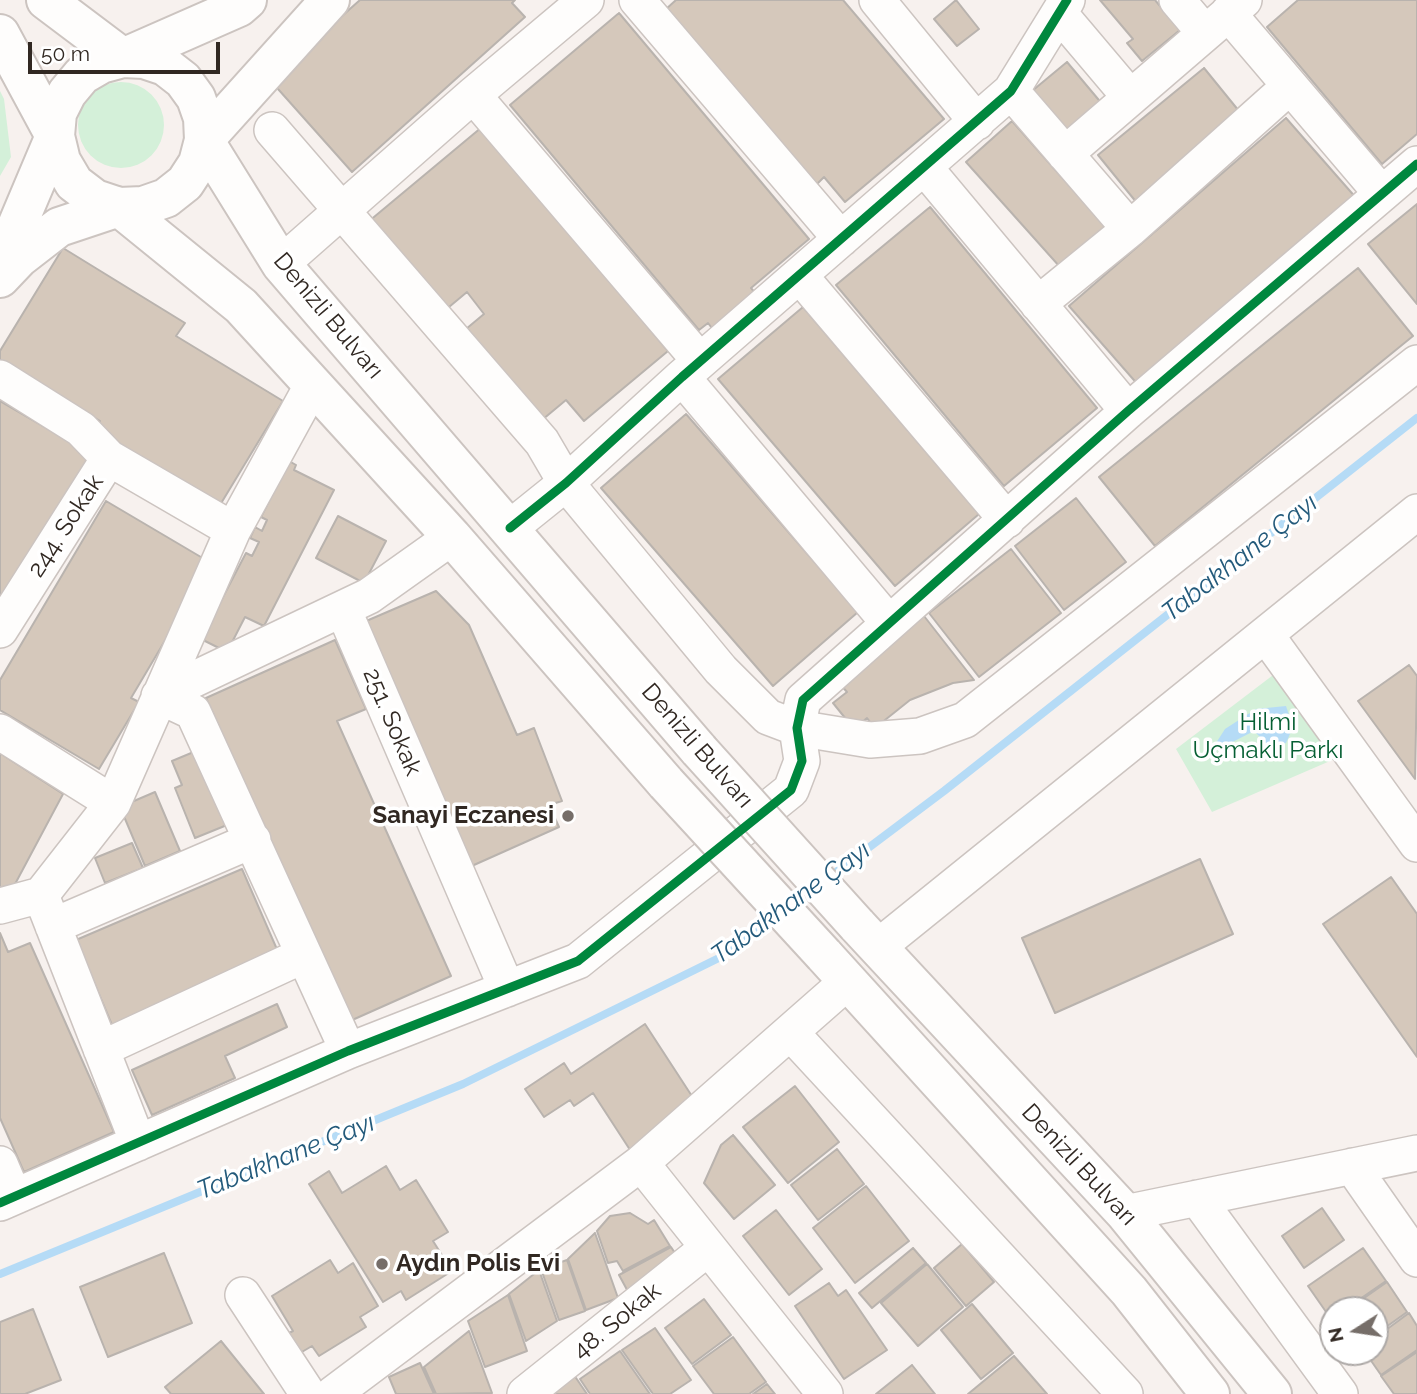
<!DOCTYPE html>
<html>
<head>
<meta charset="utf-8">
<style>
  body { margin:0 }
  #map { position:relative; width:1417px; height:1394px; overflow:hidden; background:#f7f1ee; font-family:Raleway,sans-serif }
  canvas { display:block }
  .north { position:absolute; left:1319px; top:1296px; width:70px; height:70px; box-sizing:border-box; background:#fff; border:2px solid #ada9a7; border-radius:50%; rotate:258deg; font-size:19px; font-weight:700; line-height:28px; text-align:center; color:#312822 }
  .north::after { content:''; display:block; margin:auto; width:24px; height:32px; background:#766e69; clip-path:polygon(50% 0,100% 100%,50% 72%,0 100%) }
  .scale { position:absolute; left:28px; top:42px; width:192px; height:32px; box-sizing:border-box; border:4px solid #312822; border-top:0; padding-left:9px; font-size:21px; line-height:24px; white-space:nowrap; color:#312822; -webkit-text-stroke:5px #fff; paint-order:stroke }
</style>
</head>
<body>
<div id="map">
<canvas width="1417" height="1394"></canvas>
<div class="north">N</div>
<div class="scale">50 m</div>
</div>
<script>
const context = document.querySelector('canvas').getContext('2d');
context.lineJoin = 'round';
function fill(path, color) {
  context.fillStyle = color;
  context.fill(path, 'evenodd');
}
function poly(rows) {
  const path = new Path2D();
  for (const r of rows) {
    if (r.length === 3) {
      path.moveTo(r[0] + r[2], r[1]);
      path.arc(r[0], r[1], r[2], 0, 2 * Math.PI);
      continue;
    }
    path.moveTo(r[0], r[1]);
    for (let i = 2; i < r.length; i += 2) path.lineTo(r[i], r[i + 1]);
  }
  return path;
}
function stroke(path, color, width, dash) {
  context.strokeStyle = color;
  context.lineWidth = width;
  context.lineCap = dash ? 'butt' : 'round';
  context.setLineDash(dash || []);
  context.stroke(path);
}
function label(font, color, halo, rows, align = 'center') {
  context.font = font + ' Raleway,sans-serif';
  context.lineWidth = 7;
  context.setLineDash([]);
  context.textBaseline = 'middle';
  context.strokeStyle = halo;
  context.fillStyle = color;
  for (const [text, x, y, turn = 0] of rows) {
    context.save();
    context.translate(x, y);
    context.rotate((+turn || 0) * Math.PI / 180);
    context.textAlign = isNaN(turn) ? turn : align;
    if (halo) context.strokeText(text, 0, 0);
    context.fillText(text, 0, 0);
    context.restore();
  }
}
const green = poly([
  [121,125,43],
  [0,91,4,99,11,157,0,176],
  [1281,669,1337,758,1212,812,1176,749]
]);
const water = poly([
  [1286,706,1293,727,1286,743,1271,748,1254,731,1209,754,1225,729,1256,709]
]);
const stream = poly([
  [827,879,944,791,1417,418],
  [0,1274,463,1084,727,954,775,918]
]);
const building = poly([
  [360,0,515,0,512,3,525,17,352,172,270,80,360,0],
  [676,0,843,0,944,119,845,202,824,177,815,186,665,10,676,0],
  [956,0,979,29,957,46,934,19,956,0],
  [1100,0,1155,0,1180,30,1142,61,1127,43,1133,39,1100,0],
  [1298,0,1417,0,1417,134,1382,164,1267,27,1298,0],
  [619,13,809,239,751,288,761,300,718,336,708,323,699,330,510,105,619,13],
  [1067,62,1103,105,1068,133,1032,91,1067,62],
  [1204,68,1243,116,1137,203,1098,155,1204,68],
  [1286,118,1357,199,1140,387,1069,306,1286,118],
  [1012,121,1106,227,1060,267,966,162,1012,121],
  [482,127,668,351,584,421,566,400,542,420,466,329,484,314,467,292,443,312,368,222,482,127],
  [1417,204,1417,304,1368,244,1417,204],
  [930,207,1097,408,1004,486,836,285,930,207],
  [63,248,185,323,176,336,283,401,220,505,95,429,100,421,0,360,0,351,63,248],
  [1358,268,1413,336,1155,546,1099,477,1358,268],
  [803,307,979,514,895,586,718,379,803,307],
  [0,401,91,454,0,607,0,401],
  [686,414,858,612,773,686,601,488,686,414],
  [289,461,296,465,294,470,334,490,264,626,245,617,227,652,201,639,246,553,252,556,259,542,250,538,255,527,262,531,267,520,261,517,289,461],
  [1076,498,1126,562,1064,610,1015,546,1076,498],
  [106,501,211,563,131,698,139,702,99,769,0,710,0,680,106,501],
  [338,516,386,541,364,583,316,558,338,516],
  [1011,549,1061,613,979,677,929,613,1011,549],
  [436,591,469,625,517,735,534,728,562,801,549,805,559,827,465,869,357,625,436,591],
  [924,616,974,680,953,683,910,700,875,728,867,718,854,729,833,703,847,692,839,683,924,616],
  [335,640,366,709,337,721,451,976,350,1021,206,698,335,640],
  [1409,665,1417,676,1415,779,1358,701,1409,665],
  [196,751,227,825,195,838,175,788,182,785,172,761,196,751],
  [0,753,63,794,6,901,0,898,0,753],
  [155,792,180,851,145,866,120,807,155,792],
  [132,843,143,868,105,883,95,858,132,843],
  [1200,859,1233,934,1055,1013,1022,938,1200,859],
  [242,869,279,954,112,1025,76,940,242,869],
  [1391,877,1417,914,1417,1057,1323,924,1391,877],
  [0,933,8,952,30,943,114,1132,24,1172,0,1118,0,933],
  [277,1004,287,1027,225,1056,235,1078,152,1115,132,1070,277,1004],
  [645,1024,699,1107,634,1156,593,1093,574,1106,570,1100,544,1117,525,1089,564,1063,571,1074,645,1024],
  [795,1086,839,1142,788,1183,743,1127,795,1086],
  [733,1135,775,1185,734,1219,704,1183,721,1145,733,1135],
  [837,1149,864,1184,818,1220,791,1185,837,1149],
  [386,1166,400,1190,416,1180,448,1232,433,1241,452,1271,406,1300,401,1291,383,1302,309,1184,329,1171,342,1193,386,1166],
  [866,1186,909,1241,855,1283,813,1228,866,1186],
  [1322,1208,1344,1240,1304,1268,1282,1236,1322,1208],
  [776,1210,822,1269,789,1295,743,1236,776,1210],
  [630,1213,648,1224,654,1220,670,1246,623,1271,617,1261,608,1263,597,1231,610,1216,630,1213],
  [595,1233,618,1298,586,1310,568,1259,595,1233],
  [962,1244,994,1282,966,1306,934,1268,962,1244],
  [671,1247,682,1264,632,1299,619,1275,671,1247],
  [913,1248,926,1263,872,1308,859,1293,913,1248],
  [1363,1248,1386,1281,1344,1310,1333,1310,1331,1319,1308,1286,1363,1248],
  [164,1253,192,1323,108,1357,80,1287,164,1253],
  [330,1260,338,1273,353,1263,378,1306,360,1317,366,1327,319,1356,312,1346,295,1356,283,1336,293,1331,272,1296,330,1260],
  [567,1260,585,1311,559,1320,541,1269,567,1260],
  [927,1264,963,1307,918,1346,881,1303,927,1264],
  [539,1270,557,1321,526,1341,509,1294,539,1270],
  [1387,1282,1407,1312,1375,1335,1375,1310,1347,1310,1387,1282],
  [829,1283,838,1296,846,1290,887,1350,844,1379,795,1306,829,1283],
  [508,1295,527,1351,485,1367,468,1321,508,1295],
  [704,1299,731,1335,692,1364,665,1328,704,1299],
  [972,1304,1013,1353,981,1379,941,1330,972,1304],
  [33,1309,61,1380,25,1394,0,1394,0,1322,33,1309],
  [1409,1313,1417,1326,1417,1350,1381,1375,1365,1352,1375,1352,1375,1338,1409,1313],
  [655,1328,691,1380,670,1394,653,1394,622,1350,655,1328],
  [469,1331,492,1393,436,1394,424,1367,469,1331],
  [733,1337,766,1382,749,1394,714,1394,693,1366,733,1337],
  [221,1341,264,1394,171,1394,165,1387,221,1341],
  [620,1351,650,1394,590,1394,580,1379,620,1351],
  [1417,1352,1417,1394,1394,1394,1381,1376,1417,1352],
  [1014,1356,1047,1394,968,1394,1008,1361,1014,1356],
  [420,1363,434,1394,396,1394,389,1377,420,1363],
  [912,1365,935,1394,876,1394,912,1365],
  [574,1375,587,1394,546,1394,574,1375],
  [767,1384,775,1394,753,1394,767,1384]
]);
const minor = poly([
  [637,0,841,239],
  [877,0,977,122],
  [1177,0,1205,33],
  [1059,13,1130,97],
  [1228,13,1382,194],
  [1011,91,1130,229],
  [473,95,700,361],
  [272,130,542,442,566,483,721,670,768,717,797,728,870,740,920,736,965,720,1417,363],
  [1065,154,1244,0],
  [925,168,1128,411],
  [281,264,473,95,586,0],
  [800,276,1007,520],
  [1038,304,1130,229,1290,86],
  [682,377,889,623],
  [0,378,81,429,109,458,233,530],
  [510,528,566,483,682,377,1011,91,1067,0],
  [343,609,507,989],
  [0,630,109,458],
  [1266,635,1417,844],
  [0,732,113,803],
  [41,895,138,1143],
  [0,906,41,895,113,803,233,530,313,384],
  [53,926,253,840],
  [878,947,1417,512],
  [791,1033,1125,1394],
  [101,1049,304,955],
  [348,1051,193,712,159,696,369,596,452,537],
  [641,1163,825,1394],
  [0,1164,14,1197],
  [1352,1166,1417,1259],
  [1197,1198,1340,1394],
  [0,1203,348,1051,578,961,791,790,802,761,797,728,803,700,1128,411,1417,164],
  [1125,1213,1417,1153],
  [243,1295,308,1394],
  [333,1394,641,1163,847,982],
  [525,1394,708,1248]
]);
const major = poly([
  [123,58,239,7,247,0],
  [204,140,330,0]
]);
const highway = poly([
  [46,0,123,58],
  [0,34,55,136,61,161,74,183,95,199,119,207,241,306,452,537,666,783],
  [204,140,281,264,699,750],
  [0,266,55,136,57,113,67,93,82,75,101,64,123,58,144,59,165,66,183,80,196,98,203,118,204,140,198,163,185,183,166,198,143,206,119,207,59,227,19,258,0,278],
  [857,925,1125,1213,1272,1394],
  [824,955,1129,1291,1210,1394]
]);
const highwayBridge = poly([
  [699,750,857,925],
  [666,783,824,955]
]);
const cycleway = poly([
  [510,528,566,483,682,377,1011,91,1067,0],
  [0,1203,348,1051,578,961,791,790,802,761,797,728,803,700,1128,411,1417,164]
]);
const markers = [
  [568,816,7,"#766e69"],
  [382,1264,7,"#766e69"]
];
const streetNames = [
  ["Denizli Bulvarı",328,316,50],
  ["244. Sokak",66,526,-57],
  ["251. Sokak",392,722,67],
  ["Denizli Bulvarı",697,746,49],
  ["Denizli Bulvarı",1079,1165,47],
  ["48. Sokak",617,1321,-39]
];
const parkNames = [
  ["Hilmi",1268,723],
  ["Uçmaklı Parkı",1268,751]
];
const poiNames = [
  ["Sanayi Eczanesi",554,816],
  ["Aydın Polis Evi",396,1264,"left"]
];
const waterNames = [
  ["Tabakhane Çayı",1240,558,-38],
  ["Tabakhane Çayı",791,903,-36],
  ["Tabakhane Çayı",286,1157,-22]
];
fill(green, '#d4f0d9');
fill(water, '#b5dbf6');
stroke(stream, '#b5dbf6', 8);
fill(building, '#d5c8bb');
stroke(building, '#b9b3ae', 2);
stroke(minor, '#ccc4c0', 38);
stroke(major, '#ccc4c0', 42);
stroke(highway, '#ccc4c0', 42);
stroke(minor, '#fefdfc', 35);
stroke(major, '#fefdfc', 38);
stroke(highway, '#fefdfc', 38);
stroke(highwayBridge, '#ccc4c0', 42, []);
stroke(highwayBridge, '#fefdfc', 38);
stroke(cycleway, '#00873e', 9);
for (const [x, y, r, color] of markers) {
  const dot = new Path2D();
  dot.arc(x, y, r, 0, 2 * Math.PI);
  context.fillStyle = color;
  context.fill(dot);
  stroke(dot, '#fff', 2.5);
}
label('24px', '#312822', '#fff', streetNames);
label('24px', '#065f33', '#fff', parkNames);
label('bold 24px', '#312822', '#fff', poiNames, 'right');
label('italic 26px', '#235a7b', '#fff', waterNames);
</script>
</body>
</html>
